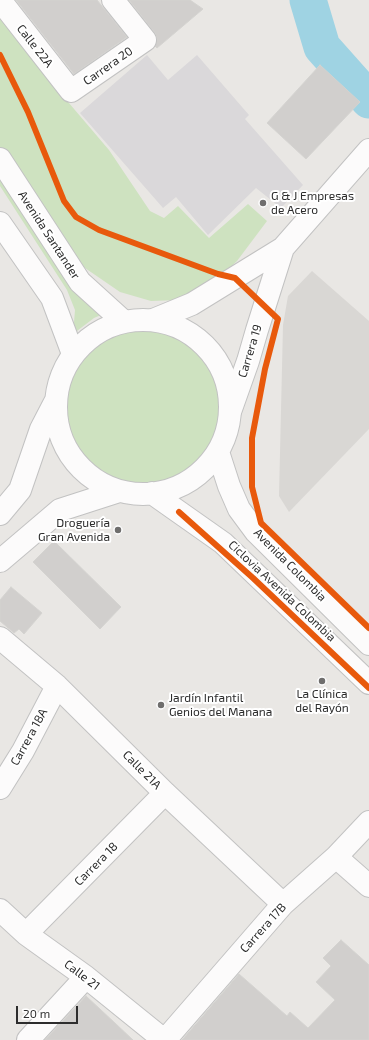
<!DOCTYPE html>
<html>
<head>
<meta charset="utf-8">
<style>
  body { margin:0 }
  #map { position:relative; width:369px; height:1040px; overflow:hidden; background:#e9e7e4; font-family:"Exo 2",sans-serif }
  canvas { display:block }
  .scale { position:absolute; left:16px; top:1006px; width:62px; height:18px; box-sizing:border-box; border:2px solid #2d2d2d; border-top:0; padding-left:5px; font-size:12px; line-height:14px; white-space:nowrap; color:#2d2d2d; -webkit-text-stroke:3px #fff; paint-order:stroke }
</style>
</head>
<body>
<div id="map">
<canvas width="369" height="1040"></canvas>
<div class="scale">20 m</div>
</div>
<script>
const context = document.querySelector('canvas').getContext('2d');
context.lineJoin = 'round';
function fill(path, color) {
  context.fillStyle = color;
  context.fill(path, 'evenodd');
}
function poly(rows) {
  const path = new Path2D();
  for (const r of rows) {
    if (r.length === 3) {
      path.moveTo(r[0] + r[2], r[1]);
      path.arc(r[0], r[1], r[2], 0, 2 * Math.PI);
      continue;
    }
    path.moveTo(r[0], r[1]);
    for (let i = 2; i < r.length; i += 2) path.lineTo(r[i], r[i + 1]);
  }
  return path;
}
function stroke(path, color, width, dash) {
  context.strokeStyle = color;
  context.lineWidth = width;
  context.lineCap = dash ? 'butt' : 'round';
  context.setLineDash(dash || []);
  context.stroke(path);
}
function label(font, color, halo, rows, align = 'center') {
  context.font = font + ' "Exo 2",sans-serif';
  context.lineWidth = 4;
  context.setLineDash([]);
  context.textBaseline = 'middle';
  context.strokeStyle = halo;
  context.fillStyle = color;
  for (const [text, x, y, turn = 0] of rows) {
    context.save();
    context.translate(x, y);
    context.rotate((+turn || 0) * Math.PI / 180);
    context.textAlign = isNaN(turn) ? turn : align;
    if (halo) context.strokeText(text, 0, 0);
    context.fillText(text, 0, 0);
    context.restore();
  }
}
const industrial = poly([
  [147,55,168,80,197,55,249,115,245,119,303,185,281,208,256,188,208,235,176,197,163,208,80,113]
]);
const green = poly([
  [0,15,63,96,109,150,150,211,164,218,178,206,209,238,248,204,267,221,237,261,209,288,179,300,151,301,120,292,85,268,46,220,0,148],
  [0,175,108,312,94,318,73,334,75,310,67,290,0,186],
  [144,406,84]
]);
const plaza = poly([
  [312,271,369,321,369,429,289,512,279,496,283,325,288,296]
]);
const river = poly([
  [308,0,322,47,369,100]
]);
const building = poly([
  [16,0,97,0,127,37,74,74,16,0],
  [129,0,190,0,203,9,157,48,155,46,157,39,155,33,129,0],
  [320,65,360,102,306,159,267,123,320,65],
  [54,541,121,607,100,629,33,562,54,541],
  [11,587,42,613,24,634,19,629,14,633,0,621,0,600,11,587],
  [341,940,369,965,369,1040,182,1040,239,974,287,1016,290,1012,308,1028,335,1000,316,982,331,966,323,958,341,940],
  [86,996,115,1023,133,1040,45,1040,86,996]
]);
const minor = poly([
  [0,0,71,91,145,40,113,0],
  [0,638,57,686,165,793,283,904],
  [0,788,23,751,57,686],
  [336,857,369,886],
  [0,910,26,934,86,977,164,1040],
  [26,934,165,793],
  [28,1040,86,977],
  [165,1040,283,904,336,857,369,822]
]);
const tertiary = poly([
  [153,320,192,304,283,248,369,150],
  [231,409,248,361,257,330,283,248]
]);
const secondary = poly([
  [0,159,80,282,123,321],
  [0,223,52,298,73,354],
  [143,407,87],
  [218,452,229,486,239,509,256,532,369,644],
  [152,493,223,543,369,683],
  [0,514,20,490,41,429,55,402],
  [0,561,60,510,119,491]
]);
const cycleway = poly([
  [0,55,28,112,64,201,76,217,99,230,218,274,235,278,278,319,265,369,252,438,252,487,261,523,369,628],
  [179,512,253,578,369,688]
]);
const markers = [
  [263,203,4,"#6f6e6d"],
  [118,530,4,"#6f6e6d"],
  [322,681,4,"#6f6e6d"],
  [161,705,4,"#6f6e6d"]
];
const streetNames = [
  ["Calle 22A",35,46,52],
  ["Carrera 20",108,66,-35],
  ["Avenida Santander",49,235,57],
  ["Carrera 19",250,351,-73],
  ["Avenida Colombia",290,565,45],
  ["Ciclovia Avenida Colombia",282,591,43],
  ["Carrera 18A",29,737,-61],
  ["Calle 21A",142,770,45],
  ["Carrera 18",96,864,-45],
  ["Carrera 17B",263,928,-48],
  ["Calle 21",82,975,37]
];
const poiNames = [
  ["G & J Empresas",271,196],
  ["de Acero",271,210],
  ["Droguería",110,523,"right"],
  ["Gran Avenida",110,537,"right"],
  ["La Clínica",322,694,"center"],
  ["del Rayón",322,708,"center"],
  ["Jardín Infantil",169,698],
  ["Genios del Manana",169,712]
];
fill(industrial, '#dad8da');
fill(green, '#cee2c0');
fill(plaza, '#d9d7d4');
stroke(river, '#9fd3e3', 37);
fill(building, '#d1cfcd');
stroke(building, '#d4d3d0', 1);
stroke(minor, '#c2c2c2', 24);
stroke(tertiary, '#c2c2c2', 24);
stroke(secondary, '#c2c2c2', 24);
stroke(minor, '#fcfbfb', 22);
stroke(tertiary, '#fcfbfb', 22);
stroke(secondary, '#fcfbfb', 22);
stroke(cycleway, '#e8590c', 6);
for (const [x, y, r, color] of markers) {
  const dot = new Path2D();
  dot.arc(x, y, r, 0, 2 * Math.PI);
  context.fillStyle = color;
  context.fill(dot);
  stroke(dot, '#fff', 1.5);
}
label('12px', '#2d2d2d', '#fff', streetNames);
label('12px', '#2d2d2d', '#fff', poiNames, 'left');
</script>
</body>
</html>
